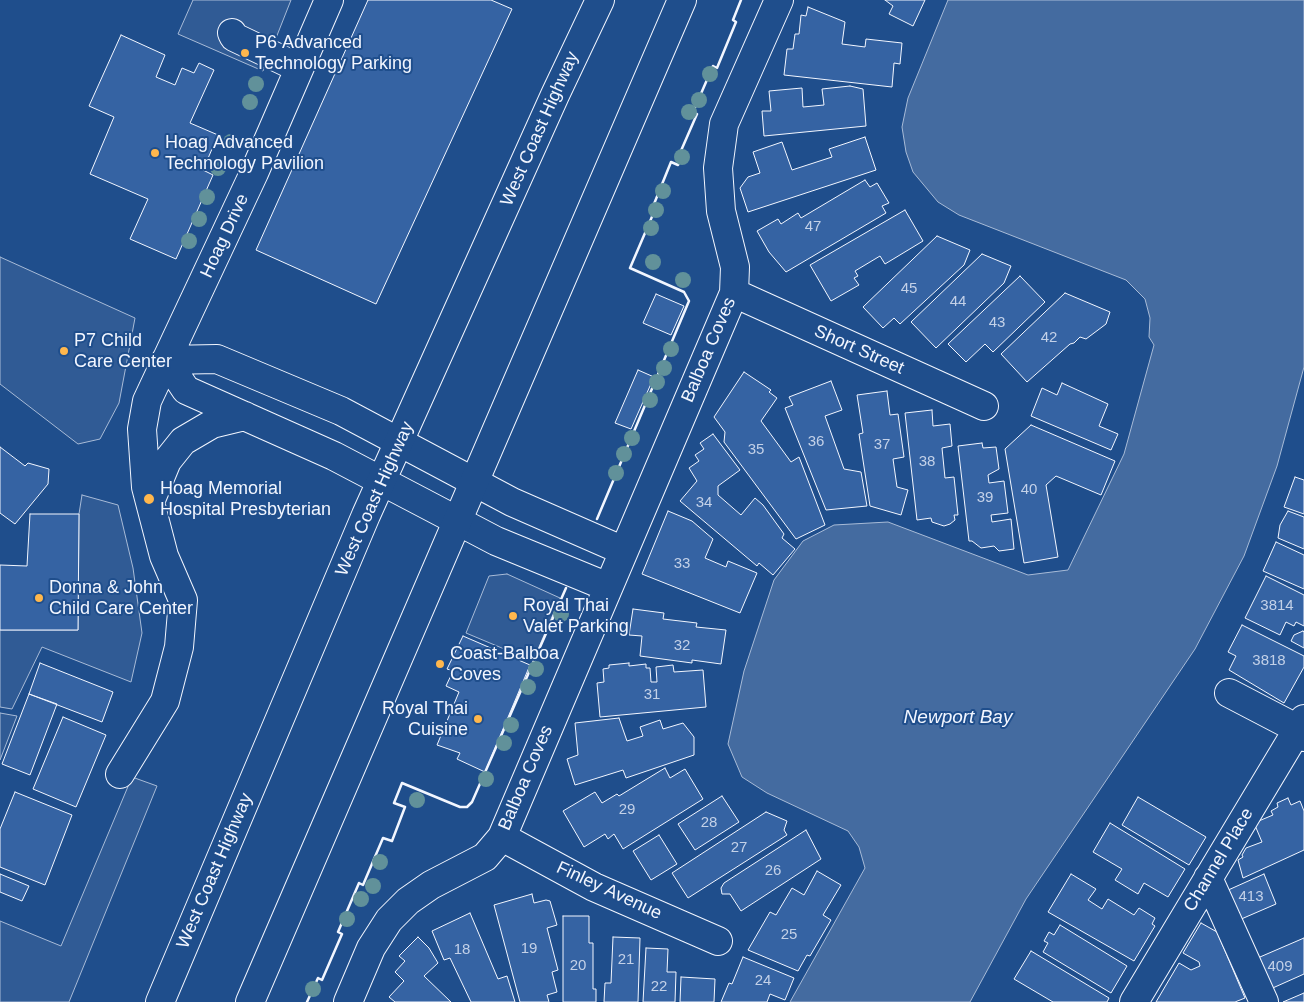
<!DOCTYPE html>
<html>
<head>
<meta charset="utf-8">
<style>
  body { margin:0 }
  canvas { display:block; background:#1f4e8c }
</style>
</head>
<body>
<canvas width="1304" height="1002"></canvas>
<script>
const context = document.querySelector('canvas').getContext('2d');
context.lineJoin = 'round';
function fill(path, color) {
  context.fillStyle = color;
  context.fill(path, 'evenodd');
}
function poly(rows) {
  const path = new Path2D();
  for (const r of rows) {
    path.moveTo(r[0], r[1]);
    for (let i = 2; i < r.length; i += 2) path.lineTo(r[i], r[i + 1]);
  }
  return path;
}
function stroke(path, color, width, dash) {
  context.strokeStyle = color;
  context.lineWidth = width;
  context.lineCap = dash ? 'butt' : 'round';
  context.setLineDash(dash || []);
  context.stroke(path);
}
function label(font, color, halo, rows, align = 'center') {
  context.font = font + ' Helvetica,sans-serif';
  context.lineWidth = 4;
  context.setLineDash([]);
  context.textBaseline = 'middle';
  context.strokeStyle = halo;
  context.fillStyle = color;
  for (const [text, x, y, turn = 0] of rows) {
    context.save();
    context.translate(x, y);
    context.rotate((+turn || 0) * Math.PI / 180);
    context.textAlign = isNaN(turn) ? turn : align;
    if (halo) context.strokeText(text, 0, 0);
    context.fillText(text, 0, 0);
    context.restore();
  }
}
const built = poly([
  [193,0,291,0,263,71,178,34,193,0],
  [0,257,135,318,119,403,100,439,78,444,0,384,0,257],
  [82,495,118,505,133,568,142,633,131,682,42,647,12,709,0,707,0,630,78,630,79,514,82,495],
  [507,574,560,598,533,661,466,633,489,576,507,574],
  [0,713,17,716,0,760,0,713],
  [132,777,157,786,69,1002,0,1002,0,921,61,946,132,777]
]);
const water = poly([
  [948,0,1304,0,1304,367,1277,466,1244,556,1195,649,1026,899,970,1002,790,1002,865,868,859,847,848,831,767,793,742,777,728,744,744,671,774,580,803,541,834,525,888,522,1028,575,1068,570,1124,454,1154,345,1149,337,1150,318,1145,299,1126,280,959,215,938,202,913,172,906,152,902,127,908,98,948,0]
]);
const building = poly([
  [368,0,491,0,512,9,376,304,256,250,368,0],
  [885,0,925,0,913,26,889,14,893,6,885,0],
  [808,7,845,22,842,44,865,47,866,39,902,43,900,64,894,63,892,87,784,75,787,49,793,49,795,34,799,34,801,15,806,16,808,7],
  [121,35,165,55,156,77,175,85,182,68,194,73,199,63,214,70,190,123,218,135,203,170,213,175,176,259,130,239,148,199,90,174,114,117,89,106,121,35],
  [850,86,863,89,866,126,764,136,762,111,771,111,769,91,802,88,803,107,824,105,822,89,850,86],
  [865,137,876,170,748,212,740,188,748,177,760,173,753,152,782,142,792,170,832,157,829,149,865,137],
  [865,180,870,187,877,183,889,203,882,206,886,213,786,272,769,252,757,231,778,219,781,224,798,213,801,218,865,180],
  [905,210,923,241,885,264,880,256,855,271,858,276,854,278,859,285,831,301,810,265,905,210],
  [937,236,970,250,964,265,900,324,894,318,883,328,863,307,937,236],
  [982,254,1011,266,1004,283,936,348,911,322,982,254],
  [1020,276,1045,302,993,352,985,344,966,362,948,344,1020,276],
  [1065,293,1110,312,1106,324,1086,339,1080,337,1074,343,1070,344,1027,382,1001,354,1065,293],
  [656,294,684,306,671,335,643,323,656,294],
  [638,370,654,377,631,429,615,423,638,370],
  [744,372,771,390,769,392,777,398,761,421,791,462,799,457,825,525,796,539,724,442,725,432,714,417,744,372],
  [831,381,842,410,825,416,844,469,861,472,867,506,826,510,785,408,793,405,789,397,831,381],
  [1062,383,1108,404,1099,426,1118,434,1111,450,1031,416,1042,388,1057,395,1062,383],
  [887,391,890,415,898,414,904,457,893,459,897,487,908,490,901,515,870,506,859,434,863,433,857,395,887,391],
  [932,410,933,426,950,424,952,446,942,448,945,478,954,477,958,515,954,515,955,520,950,524,944,526,932,522,931,518,917,520,905,413,932,410],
  [1031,425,1115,461,1101,495,1056,476,1046,485,1058,557,1024,563,1005,449,1031,425],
  [713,434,740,470,718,486,718,495,741,515,755,498,763,505,784,534,782,538,795,549,773,575,759,563,757,566,680,501,697,481,689,468,699,461,695,455,704,449,700,443,713,434],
  [982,443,983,448,996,447,999,469,988,475,989,483,1004,481,1008,513,991,515,992,522,1011,519,1014,549,999,551,994,546,981,548,972,541,969,541,958,446,982,443],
  [0,447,25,466,28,463,49,469,48,484,15,524,0,513,0,447],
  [1295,477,1304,480,1304,514,1284,507,1295,477],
  [668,511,692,521,713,539,705,558,726,567,728,561,757,573,740,613,642,574,668,511],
  [1288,511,1304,517,1304,549,1278,538,1280,525,1288,511],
  [30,514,79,514,78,630,0,630,0,565,27,566,30,514],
  [1276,542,1304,555,1304,589,1263,571,1276,542],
  [1266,576,1304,595,1304,626,1296,622,1294,626,1286,622,1280,635,1245,618,1266,576],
  [633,609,664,613,663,619,697,623,696,627,726,630,721,664,692,660,692,663,640,656,642,636,629,635,633,609],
  [1242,625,1304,656,1304,667,1284,703,1229,670,1236,656,1228,652,1242,625],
  [1303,631,1304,632,1304,648,1291,641,1294,635,1303,631],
  [463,636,530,665,485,772,457,759,460,753,437,745,459,692,446,686,453,671,447,669,463,636],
  [40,663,113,692,102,722,29,694,40,663],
  [629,663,629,666,646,664,646,668,650,668,651,682,657,682,656,667,673,665,674,672,703,670,706,707,600,717,597,683,604,682,603,669,609,668,609,665,629,663],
  [29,694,57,704,30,775,2,764,29,694],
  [63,717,106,735,76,807,33,789,63,717],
  [619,718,627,741,643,736,640,727,660,720,663,729,683,723,694,737,694,755,626,778,623,770,575,785,567,759,578,755,575,723,619,718],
  [665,768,670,778,685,769,703,799,623,849,614,834,608,839,605,834,584,847,563,811,595,792,602,803,617,794,619,796,665,768],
  [15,792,72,815,45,885,0,867,0,829,15,792],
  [722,796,739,822,695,850,678,824,722,796],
  [1138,797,1206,837,1189,865,1122,825,1138,797],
  [1288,798,1291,805,1300,801,1304,811,1304,850,1243,878,1238,860,1243,857,1242,855,1246,848,1262,842,1254,823,1273,815,1271,811,1278,807,1277,803,1288,798],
  [766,812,787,821,784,830,787,835,688,898,672,873,766,812],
  [1110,823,1185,869,1168,897,1144,883,1138,894,1115,880,1122,869,1093,852,1110,823],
  [806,830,821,859,741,911,730,894,722,894,721,888,724,883,806,830],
  [659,835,677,864,651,880,633,851,659,835],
  [817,871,841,885,823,915,831,920,810,956,807,955,798,971,748,950,770,912,776,915,792,888,804,895,817,871],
  [0,874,29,886,22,901,0,892,0,874],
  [1071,874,1096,889,1088,900,1102,909,1108,899,1134,915,1139,908,1155,918,1152,924,1155,926,1134,961,1048,912,1071,874],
  [1264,874,1276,904,1239,920,1226,891,1264,874],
  [532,894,534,903,546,900,550,901,557,925,547,928,558,970,552,972,557,992,547,995,549,1002,520,1002,494,905,532,894],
  [470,913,498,979,507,976,515,1002,471,1002,450,958,444,960,432,931,470,913],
  [563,916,589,916,589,943,593,943,593,989,596,989,596,1002,563,1002,563,916],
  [1201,923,1217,932,1245,998,1235,1002,1156,1002,1179,963,1191,970,1200,966,1199,962,1183,953,1201,923],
  [1060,925,1127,966,1111,993,1043,952,1048,943,1044,941,1049,932,1054,935,1060,925],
  [418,937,429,948,438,963,424,976,451,1002,395,1002,389,997,404,981,395,972,405,961,399,956,418,937],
  [613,937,640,938,638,1002,604,1002,605,983,611,983,613,937],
  [1304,938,1304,974,1266,991,1253,960,1304,938],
  [646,948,668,949,667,972,676,972,675,1002,643,1002,646,948],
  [1031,951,1109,998,1107,1002,1053,1002,1014,979,1031,951],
  [743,957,794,978,785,1000,770,994,767,1002,721,1002,729,983,732,984,743,957],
  [681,977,715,979,714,1002,680,1002,681,977],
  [1304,993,1304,1002,1283,1002,1304,993]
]);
const minor = poly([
  [232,33,234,37,299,68],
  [734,293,984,406],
  [166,360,186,390,334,456,496,541,608,587],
  [166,360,217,359,341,411,512,502,624,551],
  [150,502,167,461,183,441,212,424,245,416],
  [1229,693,1298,729,1304,737],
  [120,774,165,701,179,647,183,600,164,556,146,487,142,429,147,401,254,173,329,0],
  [502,837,594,887,718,941],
  [1208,878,1264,1002],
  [348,1002,371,948,389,920,408,901,431,885,485,857,502,837,734,293,735,267,721,211,718,168,724,124,779,0],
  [1134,1002,1304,719]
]);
const highway = poly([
  [160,1002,366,515,555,95,600,0],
  [250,1002,682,0]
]);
const wall = poly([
  [597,519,689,301,684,292,630,268,657,205,654,204,671,162,678,165,683,154,680,153,697,114,693,112,713,66,717,68,736,22,733,20,741,0],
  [307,1002,318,978,322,980,342,934,338,932,359,883,363,885,383,838,392,841,405,807,394,803,402,783,460,807,467,807,472,802,566,588]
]);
const trees = [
  [710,74],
  [256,84],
  [699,100],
  [250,102],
  [689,112],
  [231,142],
  [682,157],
  [218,168],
  [663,191],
  [207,197],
  [656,210],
  [199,219],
  [651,228],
  [189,241],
  [653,262],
  [683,280],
  [671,349],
  [664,368],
  [657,382],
  [650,400],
  [632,438],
  [624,454],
  [616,473],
  [561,614],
  [536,669],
  [528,687],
  [511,725],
  [504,743],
  [486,779],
  [417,800],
  [380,862],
  [373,886],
  [361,899],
  [347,919],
  [313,989]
];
const markers = [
  [245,53,5,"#ffb74d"],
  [155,153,5,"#ffb74d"],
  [64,351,5,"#ffb74d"],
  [149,499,6,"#ffb74d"],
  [39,598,5,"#ffb74d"],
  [513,616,5,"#ffb74d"],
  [440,664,5,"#ffb74d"],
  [478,719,5,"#ffb74d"]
];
const numberNames = [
  ["47",813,227],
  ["45",909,289],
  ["44",958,302],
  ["43",997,323],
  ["42",1049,338],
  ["36",816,442],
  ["37",882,445],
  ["35",756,450],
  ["38",927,462],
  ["40",1029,490],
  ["39",985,498],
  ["34",704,503],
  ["33",682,564],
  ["3814",1277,606],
  ["32",682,646],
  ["3818",1269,661],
  ["31",652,695],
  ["29",627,810],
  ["28",709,823],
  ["27",739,848],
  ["26",773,871],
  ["413",1251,897],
  ["25",789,935],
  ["19",529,949],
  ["18",462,950],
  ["21",626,960],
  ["20",578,966],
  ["409",1280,967],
  ["24",763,981],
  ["22",659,987]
];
const poiNames = [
  ["P6 Advanced",255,43],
  ["Technology Parking",255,64],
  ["Hoag Advanced",165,143],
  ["Technology Pavilion",165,164],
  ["P7 Child",74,341],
  ["Care Center",74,362],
  ["Hoag Memorial",160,489],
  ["Hospital Presbyterian",160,510],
  ["Donna & John",49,588],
  ["Child Care Center",49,609],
  ["Royal Thai",523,606],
  ["Valet Parking",523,627],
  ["Coast-Balboa",450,654],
  ["Coves",450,675],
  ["Royal Thai",468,709,"right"],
  ["Cuisine",468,730,"right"]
];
const streetNames = [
  ["West Coast Highway",540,129,-66],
  ["Hoag Drive",225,236,-65],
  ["Balboa Coves",709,350,-67],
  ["Short Street",859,350,24],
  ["West Coast Highway",375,499,-66],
  ["Balboa Coves",526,778,-67],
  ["Channel Place",1219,860,-59],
  ["West Coast Highway",215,871,-67],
  ["Finley Avenue",609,891,25]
];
const waterNames = [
  ["Newport Bay",958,718]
];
fill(built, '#305b95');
stroke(built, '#a8bbd7', 1);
fill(water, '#446ba0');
stroke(water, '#a8bbd7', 1);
fill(building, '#3563a3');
stroke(building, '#f2f6ff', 1);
stroke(minor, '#f2f6ff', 30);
stroke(highway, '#f2f6ff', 30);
stroke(minor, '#1f4e8c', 28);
stroke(highway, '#1f4e8c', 28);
stroke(wall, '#f2f6ff', 2.5);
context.fillStyle = '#61919a';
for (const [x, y] of trees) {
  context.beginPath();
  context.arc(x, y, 8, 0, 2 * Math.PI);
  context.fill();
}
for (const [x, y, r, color] of markers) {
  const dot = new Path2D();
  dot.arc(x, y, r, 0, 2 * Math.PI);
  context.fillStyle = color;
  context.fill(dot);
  stroke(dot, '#1f4e8c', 2);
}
label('15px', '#c3d1e8', null, numberNames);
label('18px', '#f2f6ff', '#1f4e8c', poiNames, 'left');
label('18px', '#f2f6ff', '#1f4e8c', streetNames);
label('italic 19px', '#f2f6ff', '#1f4e8c', waterNames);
</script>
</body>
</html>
